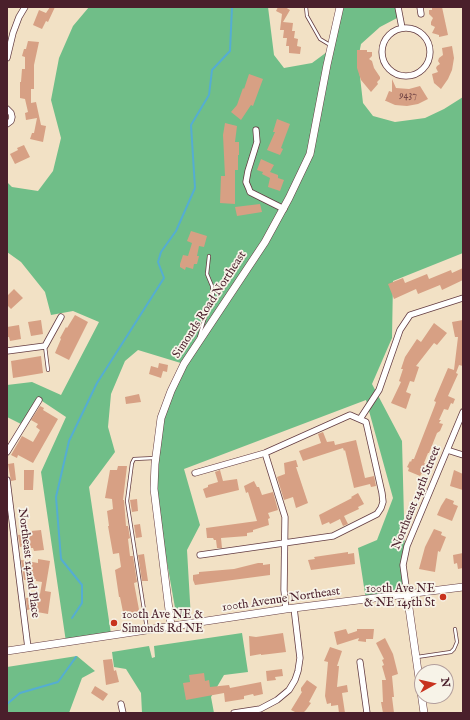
<!DOCTYPE html>
<html>
<head>
<meta charset="utf-8">
<style>
  body { margin:0 }
  #map { position:relative; width:470px; height:720px; overflow:hidden; background:#f2e1c5; font-family:"IM FELL English",serif }
  canvas { display:block }
  .frame { position:absolute; inset:0; border:8px solid #4a1f2b; pointer-events:none }
  .north { position:absolute; left:414px; top:664px; width:40px; height:40px; box-sizing:border-box; background:#f7f3e8; border:1px solid #b29e9c; border-radius:50%; rotate:82deg; font-size:11px; font-weight:700; line-height:16px; text-align:center; color:#4a1f2b }
  .north::after { content:''; display:block; margin:auto; width:14px; height:18px; background:#c8321e; clip-path:polygon(50% 0,100% 100%,50% 72%,0 100%) }
</style>
</head>
<body>
<div id="map">
<canvas width="470" height="720"></canvas>
<div class="frame"></div>
<div class="north">N</div>
</div>
<script>
const context = document.querySelector('canvas').getContext('2d');
context.lineJoin = 'round';
function fill(path, color) {
  context.fillStyle = color;
  context.fill(path, 'evenodd');
}
function poly(rows) {
  const path = new Path2D();
  for (const r of rows) {
    if (r.length === 3) {
      path.moveTo(r[0] + r[2], r[1]);
      path.arc(r[0], r[1], r[2], 0, 2 * Math.PI);
      continue;
    }
    path.moveTo(r[0], r[1]);
    for (let i = 2; i < r.length; i += 2) path.lineTo(r[i], r[i + 1]);
  }
  return path;
}
function stroke(path, color, width, dash) {
  context.strokeStyle = color;
  context.lineWidth = width;
  context.lineCap = dash ? 'butt' : 'round';
  context.setLineDash(dash || []);
  context.stroke(path);
}
function label(font, color, halo, rows, align = 'center') {
  context.font = font + ' "IM FELL English",serif';
  context.lineWidth = 3.5;
  context.setLineDash([]);
  context.textBaseline = 'middle';
  context.strokeStyle = halo;
  context.fillStyle = color;
  for (const [text, x, y, turn = 0] of rows) {
    context.save();
    context.translate(x, y);
    context.rotate((+turn || 0) * Math.PI / 180);
    context.textAlign = isNaN(turn) ? turn : align;
    if (halo) context.strokeText(text, 0, 0);
    context.fillText(text, 0, 0);
    context.restore();
  }
}
const forest = poly([
  [89,7,268,7,274,55,284,68,312,63,331,49,339,7,398,7,399,17,380,27,361,44,358,59,363,103,373,116,395,122,425,118,444,109,463,97,463,253,393,281,392,338,372,384,402,441,406,594,366,600,358,548,377,540,393,498,366,400,184,469,200,525,187,550,191,619,177,619,154,489,161,418,184,364,138,350,125,361,111,394,108,427,115,452,89,487,111,634,66,642,41,472,66,417,39,399,23,425,7,417,7,385,32,382,61,395,99,322,73,311,51,315,45,292,21,262,7,252,7,182,12,187,38,191,53,171,61,138,51,100,59,58,73,26],
  [242,633,248,672,224,675,211,697,214,713,142,713,141,693,126,669,114,667,112,652,149,646,152,658,155,657,154,646],
  [77,656,95,671,82,678,69,713,7,713,7,667]
]);
const stream = poly([
  [72,618,82,603,82,585,61,559,56,497,69,441,97,383,164,278,158,262,161,252,176,231,195,188,191,125,209,95,212,70,230,51,232,7],
  [7,704,20,693,58,682,76,657]
]);
const building = poly([
  [50,7,55,7,48,22,46,21,42,29,33,25,39,10,46,13],
  [278,7,285,7,290,10,283,22,293,23,292,31,295,31,294,38,298,39,297,46,301,47,300,54,289,53,289,46,286,46,287,38,283,38,284,30,280,30,282,14,276,11],
  [432,7,442,7,448,35,439,37,439,35,432,33,435,27,431,25,431,22,433,18,429,14,429,10,432,10],
  [28,41,39,42,34,65,34,89,31,89,31,103,36,102,41,125,46,126,43,142,30,139,32,133,34,133,37,118,26,120,25,113,28,112,25,99,20,98,20,82,21,82,22,69,25,69,25,57,22,56,24,49,26,49],
  [452,46,454,58,452,70,448,79,441,89,434,83,432,74,438,72,436,68,437,66,440,64,438,61,439,58,443,55,442,48],
  [357,50,367,50,367,52,372,52,372,56,369,59,372,61,374,68,380,77,380,79,377,82,378,84,371,92,361,80,357,68],
  [249,74,263,79,253,106,251,105,241,120,231,112,237,105,243,88,244,89],
  [392,79,396,88,409,89,420,86,428,99,418,104,407,106,395,105,386,101,385,101,389,91,392,92],
  [277,119,290,124,281,148,283,149,280,155,267,150,275,132,273,132],
  [225,123,237,126,235,142,239,142,239,155,238,155,238,170,235,170,235,204,220,203,221,176,225,176,223,135],
  [24,145,30,157,15,164,10,154,18,150,17,148],
  [261,159,274,165,270,172,278,175,278,178,284,180,280,191,268,187,270,178,262,174,263,172,257,170],
  [260,204,262,212,237,216,235,207],
  [191,231,207,236,204,247,199,246,197,256,199,256,197,264,194,264,193,269,186,267,185,270,180,267,180,264,183,255,188,256,192,243,187,241],
  [463,268,463,280,442,290,440,285,418,294,416,289,394,299,388,284,403,278,405,283,427,274,429,279,451,270,452,273],
  [14,289,23,298,11,309,7,305,7,296],
  [75,315,88,322,69,360,55,353,61,339,60,338,66,327,67,328],
  [41,320,43,334,31,336,28,322],
  [463,320,463,366,459,365,456,373,458,374,448,396,455,399,453,404,451,403,448,410,444,409,439,420,441,420,439,423,443,424,440,431,437,433,429,453,428,453,424,463,428,465,426,470,424,470,420,476,408,471,409,468,407,467,410,461,411,462,412,459,414,459,435,405,436,402,434,401,448,368,454,370,458,337,455,337,452,322],
  [434,323,447,333,437,345,434,343,416,366,419,367,414,382,410,381,406,392,411,394,406,409,391,403,401,382,399,381,403,369,401,369,405,357,417,339,421,342],
  [19,325,21,339,10,341,9,337,8,337,7,327],
  [41,356,43,373,13,378,11,361],
  [159,363,168,365,167,372,163,371,161,378,149,374,151,366,158,368],
  [139,394,141,402,126,404,125,397],
  [40,406,44,408,43,410,58,419,33,463,18,455,17,458,11,455,22,436,33,442,36,437,40,430,36,427,38,424,31,420],
  [323,432,327,442,334,441,335,445,356,440,365,478,374,476,376,486,371,487,370,484,354,488,345,450,344,451,343,448,303,461,299,451,321,443,318,434],
  [296,460,298,467,296,467,308,503,296,508,293,497,284,500,277,477,285,474,284,463],
  [14,463,16,480,11,481,8,464],
  [118,466,127,466,123,500,124,500,126,526,128,526,130,538,128,539,130,556,133,556,137,582,134,583,140,615,133,616,131,617,129,611,123,612,120,597,119,597,115,570,121,567,119,553,113,554,108,526,109,526,107,511,113,509,112,499,105,498,110,470,117,470],
  [24,470,34,470,33,490,24,490],
  [220,470,223,481,237,479,239,490,206,498,203,489,208,487,208,485,218,482,215,472],
  [454,470,463,474,463,490,450,486],
  [254,481,257,487,259,487,262,495,273,492,278,510,268,513,270,518,268,519,269,525,253,530,253,532,247,533,247,536,221,538,222,548,217,548,216,540,214,540,213,538,207,538,206,528,257,521,248,492,246,493,244,486],
  [358,493,364,504,358,507,359,509,344,516,348,524,343,526,340,519,330,524,329,522,322,525,319,515,352,498,351,497],
  [446,498,454,501,453,504,458,506,452,521,437,515,441,506],
  [137,499,138,511,132,512,130,500],
  [140,524,142,537,136,538,134,525],
  [434,529,442,532,441,535,446,537,440,552,438,551,435,572,419,569,425,547],
  [41,530,44,550,34,551,33,548,28,548,28,546,20,547,18,535,32,533,31,531],
  [348,552,348,554,354,553,355,564,311,570,308,560,315,559,314,557],
  [463,553,463,568,458,569,457,563,454,564,453,555],
  [144,554,148,581,142,581,138,555],
  [38,559,50,561,45,591,51,592,48,614,37,612,38,608,27,610,26,598,34,597,35,593,40,594,42,582,36,581,36,579,24,580,21,560,38,563],
  [258,563,263,563,263,565,270,564,270,575,195,585,193,580,193,575,199,574,199,572,234,569],
  [346,629,348,634,357,631,357,629,374,629,373,639,366,639,366,642,358,641,359,638,337,645,334,632],
  [283,633,286,652,261,655,261,654,250,656,249,636,256,637],
  [385,638,393,654,398,674,392,676,394,697,392,697,394,713,383,713,381,702,383,702,382,680,386,680,382,666,384,665,382,660,384,659,376,643],
  [330,647,342,651,337,666,339,666,337,687,347,685,348,692,342,693,345,713,339,713,338,705,331,706,331,703,327,704,325,696,328,662,324,661],
  [112,659,114,671,116,670,119,682,106,685,103,660],
  [282,669,283,676,275,677,276,680,267,681,266,671],
  [204,673,205,681,209,680,210,687,229,685,230,688,261,682,263,694,254,696,253,694,244,696,244,699,225,702,224,693,186,700,183,683,190,682,189,675],
  [307,680,317,687,309,702,311,703,306,710,303,713,297,713,291,710,302,692,301,691,301,688],
  [95,686,108,694,103,701,91,693]
]);
const service = poly([
  [306,7,307,16,320,39,330,45],
  [199,337,206,314,213,296,212,286,207,274,209,256],
  [45,346,48,370],
  [147,629,127,501,132,463,134,459,155,458],
  [417,657,451,652,454,649,457,642,455,629]
]);
const minor = poly([
  [398,7,402,28],
  [420,7,421,14],
  [406,52,24],
  [7,58,13,33,19,17,25,7],
  [7,109,11,113,12,117,11,121,7,124],
  [256,130,257,142,248,171,246,182,249,189,250,192,284,209],
  [7,351,45,346,61,317],
  [360,419,379,390,400,330,410,315,463,298],
  [447,450,463,455],
  [7,452,39,400],
  [265,453,285,517,284,590,286,609],
  [195,473,265,453,350,415,366,422,382,493,383,502,381,508,377,514,333,536,200,555],
  [7,480,28,648],
  [407,594,403,565,407,546,463,412],
  [360,662,367,713],
  [121,704,123,713],
  [234,713,260,709,277,700,289,690,295,680,298,671,300,658,294,608]
]);
const tertiary = poly([
  [407,594,424,713]
]);
const secondary = poly([
  [171,626,154,489,155,464,161,418,171,391,184,364,265,242,289,198,310,154,327,65,340,7],
  [7,651,286,609,463,587]
]);
const markers = [
  [443,597,4,"#c8321e"],
  [114,623,4,"#c8321e"]
];
const numberNames = [
  ["9437",408,96]
];
const streetNames = [
  ["Simonds Road Northeast",210,305,-57],
  ["Northeast 145th Street",417,498,-68],
  ["Northeast 142nd Place",28,563,83],
  ["100th Avenue Northeast",281,600,-8]
];
const poiNames = [
  ["100th Ave NE",435,590],
  ["& NE 145th St",435,604],
  ["100th Ave NE &",122,616,"left"],
  ["Simonds Rd NE",122,630,"left"]
];
fill(forest, '#70be88');
stroke(stream, '#55add2', 2);
fill(building, '#d7a084');
stroke(service, '#633c42', 4);
stroke(minor, '#633c42', 7);
stroke(tertiary, '#633c42', 8);
stroke(secondary, '#633c42', 8);
stroke(service, '#fff', 2.5);
stroke(minor, '#fff', 5.5);
stroke(tertiary, '#fff', 7);
stroke(secondary, '#fff', 7);
for (const [x, y, r, color] of markers) {
  const dot = new Path2D();
  dot.arc(x, y, r, 0, 2 * Math.PI);
  context.fillStyle = color;
  context.fill(dot);
  stroke(dot, '#f7f3e8', 1.5);
}
label('10px', '#6d3f41', null, numberNames);
label('12px', '#4a1f2b', '#f7f3e8', streetNames);
label('12px', '#4a1f2b', '#f7f3e8', poiNames, 'right');
</script>
</body>
</html>
